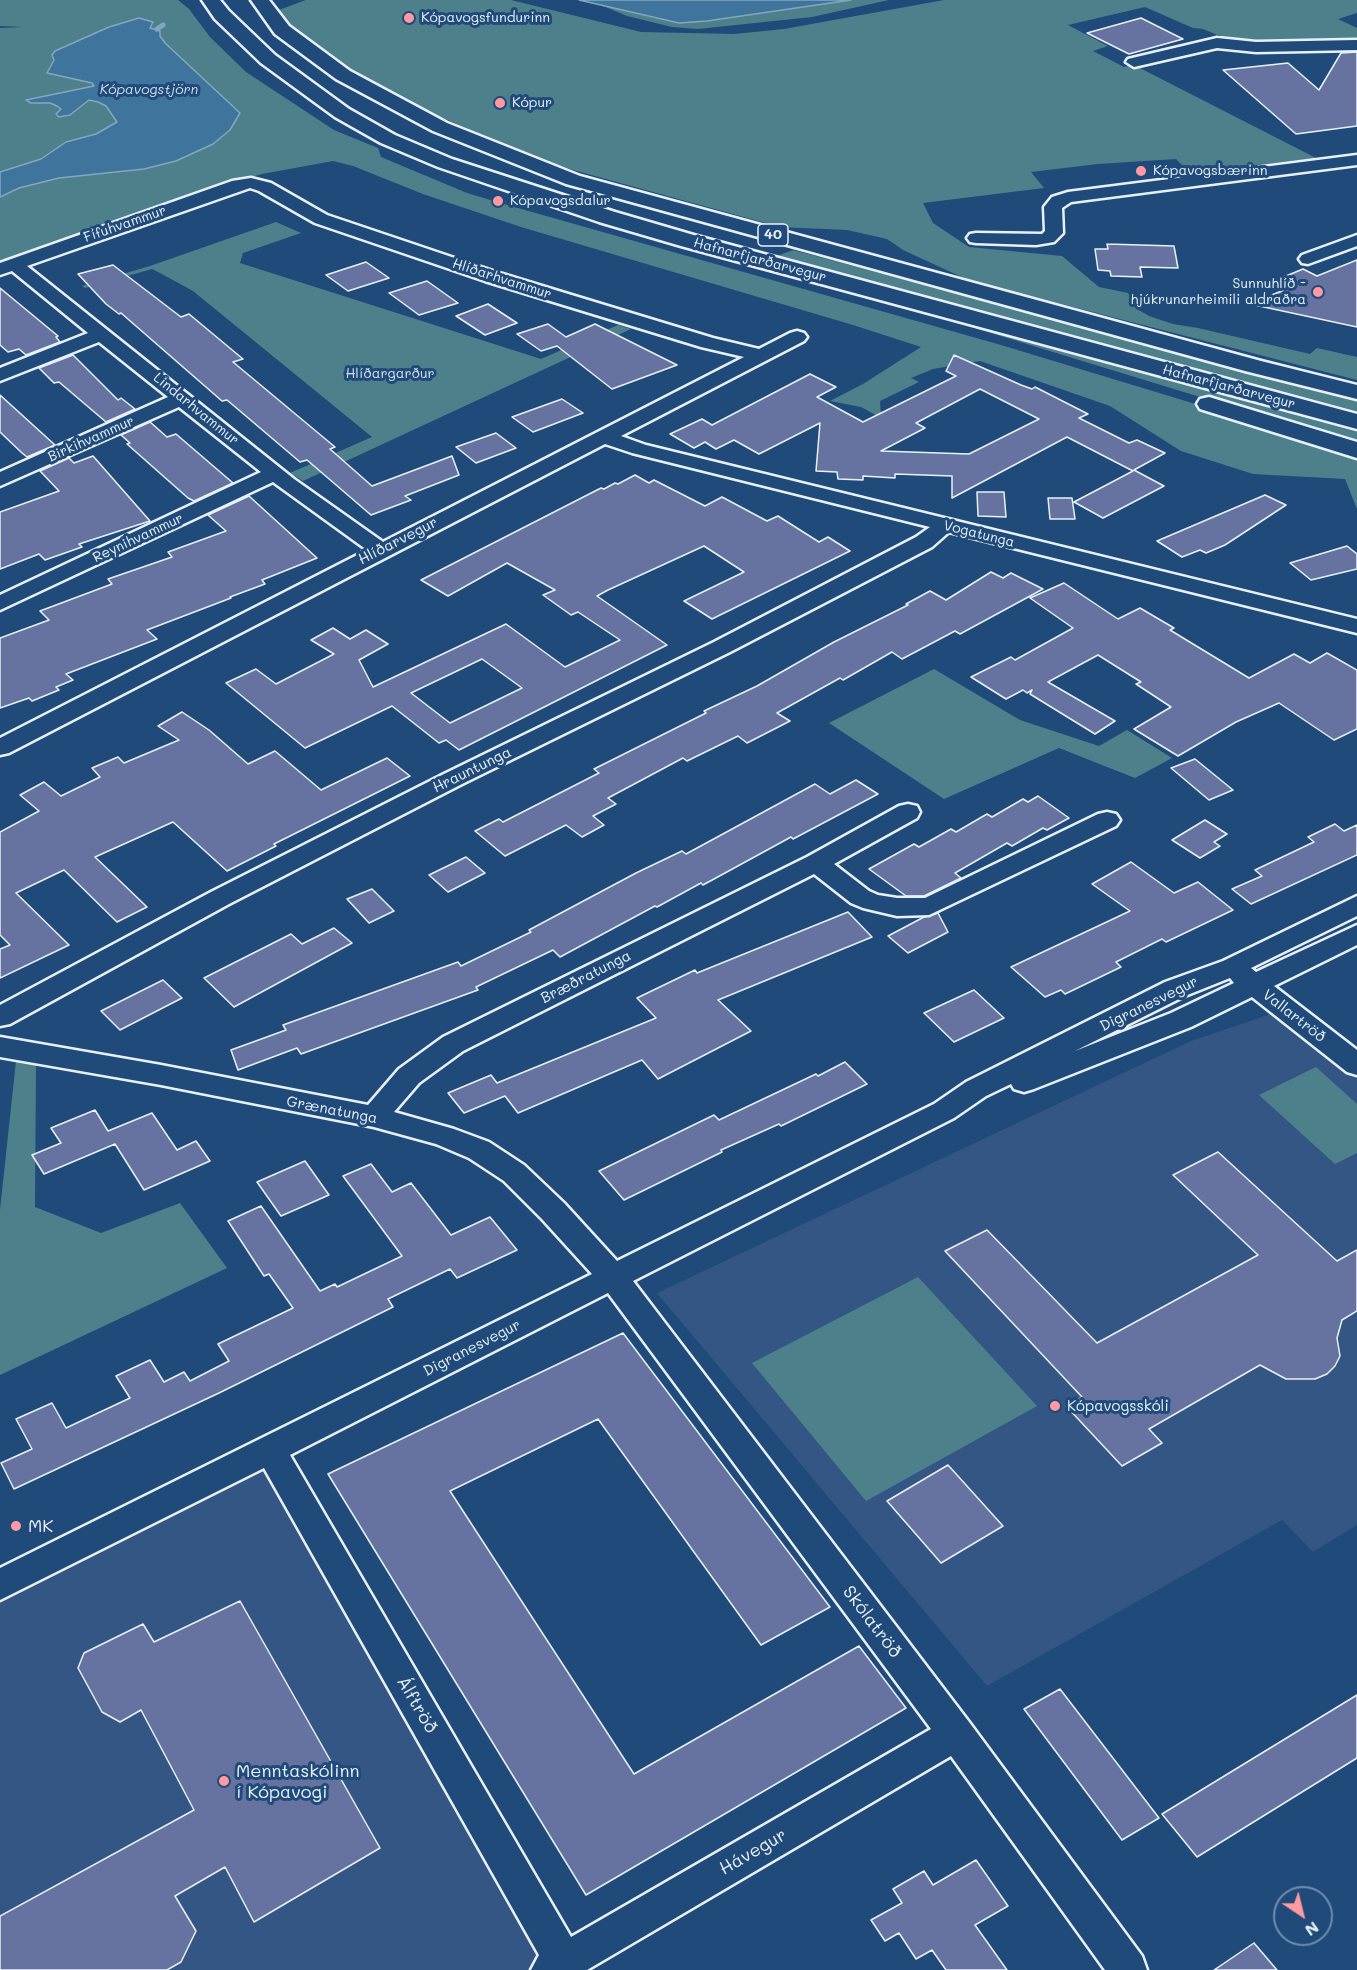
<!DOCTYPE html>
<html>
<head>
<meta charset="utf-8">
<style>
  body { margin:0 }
  #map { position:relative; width:1357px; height:1970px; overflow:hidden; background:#1f4a7a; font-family:Mali,sans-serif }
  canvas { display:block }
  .north { position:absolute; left:1273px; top:1886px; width:60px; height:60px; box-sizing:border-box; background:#1f4a7a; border:2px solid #6f8dac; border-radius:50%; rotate:145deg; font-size:16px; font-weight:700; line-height:24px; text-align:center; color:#e8f1f8 }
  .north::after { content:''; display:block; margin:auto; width:21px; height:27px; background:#ff9aa2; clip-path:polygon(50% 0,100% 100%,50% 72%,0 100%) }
</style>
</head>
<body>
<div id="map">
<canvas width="1357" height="1970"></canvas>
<div class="north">N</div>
</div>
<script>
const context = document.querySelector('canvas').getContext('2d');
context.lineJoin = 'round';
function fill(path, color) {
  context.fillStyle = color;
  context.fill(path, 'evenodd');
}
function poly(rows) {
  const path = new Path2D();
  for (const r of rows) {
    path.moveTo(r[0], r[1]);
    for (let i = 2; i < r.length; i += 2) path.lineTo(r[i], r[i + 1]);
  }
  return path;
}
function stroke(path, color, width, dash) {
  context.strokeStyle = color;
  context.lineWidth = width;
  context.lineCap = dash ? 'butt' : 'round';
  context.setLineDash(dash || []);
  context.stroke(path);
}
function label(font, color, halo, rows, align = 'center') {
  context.font = font + ' Mali,sans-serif';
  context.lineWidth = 6;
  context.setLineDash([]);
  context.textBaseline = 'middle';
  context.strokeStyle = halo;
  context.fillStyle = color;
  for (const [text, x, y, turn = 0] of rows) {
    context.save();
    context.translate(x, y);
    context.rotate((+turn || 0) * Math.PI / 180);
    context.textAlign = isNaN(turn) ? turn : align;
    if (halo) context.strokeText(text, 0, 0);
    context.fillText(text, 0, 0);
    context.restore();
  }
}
const built = poly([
  [1289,1008,1357,1063,1357,1525,1313,1552,1282,1520,987,1686,657,1293,1191,1041],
  [263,1471,554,1960,536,1970,0,1970,0,1603]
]);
const green = poly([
  [0,0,178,0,189,9,210,37,246,72,334,130,378,148,381,157,467,193,504,204,1001,345,1357,453,1357,509,1345,479,1253,474,1181,451,1110,406,980,361,933,369,911,378,919,382,880,401,881,418,861,407,830,401,863,384,921,347,853,325,521,227,423,194,353,166,333,161,262,174,237,181,0,264,0,28,23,27,0,26],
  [306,0,511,0,641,32,734,34,784,29,944,0,1357,0,1357,13,1338,19,1357,28,1357,39,1234,42,1203,29,1193,28,1145,7,1068,25,1108,46,1093,51,1124,67,1134,65,1316,158,1190,173,1176,159,1098,164,1031,172,1044,188,923,203,933,223,969,247,1062,256,1099,287,1128,293,1137,309,1149,316,1173,324,1198,328,1310,354,1317,348,1357,357,1357,380,968,280,903,250,887,239,847,230,780,227,573,170,517,151,367,84,325,58,276,11],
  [589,0,889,0,812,17,698,29,672,27,627,16],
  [276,222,301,233,243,253,240,263,541,359,618,325,631,329,303,481,290,473,372,437,193,291,160,273,152,269,85,288,82,286,150,266],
  [793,250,1357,399,1357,416,772,258],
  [956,321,1357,432,1357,445,955,322],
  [934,669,1020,720,1099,746,1127,730,1172,758,1135,778,1059,748,944,799,829,723],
  [16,1061,36,1064,35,1207,101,1233,180,1203,227,1268,0,1375,0,1210],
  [1316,1067,1357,1104,1357,1153,1335,1164,1259,1095],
  [918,1277,1037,1406,866,1501,752,1363]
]);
const water = poly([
  [579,0,851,0,707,21,679,23,579,0],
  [139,18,153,22,150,28,160,31,160,36,165,43,240,113,230,130,213,144,176,161,144,169,59,178,19,188,0,197,0,172,41,159,66,142,96,134,117,122,106,106,98,102,89,100,70,115,59,117,56,114,61,109,57,106,50,103,31,103,26,100,94,86,92,83,47,73,54,60,52,55,55,51,109,27,139,18]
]);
const stream = poly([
  [157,29,163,25]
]);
const building = poly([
  [1141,18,1183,39,1129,54,1087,33,1141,18],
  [1357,52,1357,126,1296,134,1223,70,1288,63,1319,90,1341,53,1357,52],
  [1107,244,1174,246,1178,268,1140,267,1142,277,1111,276,1110,271,1098,270,1095,249,1108,249,1107,244],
  [1357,260,1357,327,1250,304,1284,290,1269,283,1303,269,1317,276,1357,260],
  [366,262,389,278,348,291,326,275,366,262],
  [113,265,181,317,189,314,243,359,233,362,335,447,330,449,372,486,452,456,459,475,405,496,411,500,371,515,307,460,300,462,227,400,222,401,121,313,119,314,106,304,78,274,113,265],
  [427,281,458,303,419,315,389,293,427,281],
  [0,288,58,336,56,337,60,342,26,355,19,349,8,352,0,345,0,288],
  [488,304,517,323,485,335,456,316,488,304],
  [548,324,566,337,595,324,677,365,612,389,557,346,541,351,517,334,548,324],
  [73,355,118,400,121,398,135,409,106,422,59,382,54,383,39,368,73,355],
  [954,355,1021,385,1032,389,1035,387,1088,414,1079,418,1129,443,1137,440,1165,453,1134,470,1164,486,1103,518,1074,502,1133,471,1067,437,952,498,952,476,895,474,895,478,863,476,863,480,838,479,837,472,816,471,820,423,759,454,734,440,716,449,705,442,694,448,670,434,702,419,712,425,810,374,836,387,817,397,863,422,956,376,946,371,954,355],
  [980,389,1039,419,969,454,881,451,925,428,916,423,980,389],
  [0,395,55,445,27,457,22,453,0,432,0,395],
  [562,399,583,413,533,432,512,417,562,399],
  [150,422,167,437,176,434,233,483,194,501,188,498,127,444,130,443,121,435,150,422],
  [496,433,516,448,476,463,456,447,496,433],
  [93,456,150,521,79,544,82,547,45,560,39,554,0,569,0,512,59,491,40,471,69,458,74,463,93,456],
  [635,475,649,483,654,480,705,506,722,497,767,521,778,516,819,542,828,537,850,551,712,619,684,601,744,572,704,546,608,590,597,596,667,645,459,750,446,740,439,743,392,706,305,748,226,683,256,669,276,684,334,654,311,640,333,628,350,639,366,630,388,644,359,660,373,687,506,624,565,667,620,640,578,612,571,615,543,595,555,590,507,563,448,596,421,580,601,488,604,489,615,483,618,484,635,475],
  [482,659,522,688,450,723,411,693,482,659],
  [977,492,1004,492,1006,517,978,516,977,492],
  [1265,495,1286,505,1225,545,1206,553,1200,550,1182,557,1157,541,1265,495],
  [249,496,317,558,262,580,265,584,230,597,231,598,147,630,157,639,66,674,73,680,56,687,59,690,32,701,29,698,0,708,0,638,49,620,40,611,112,584,108,579,172,557,168,552,226,531,208,515,249,496],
  [1048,498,1072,498,1075,519,1050,519,1048,498],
  [1347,546,1357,554,1357,569,1311,580,1290,563,1347,546],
  [991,572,1003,578,1011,573,1043,589,960,634,955,631,902,659,892,652,843,680,840,678,777,713,790,721,747,743,738,736,687,761,683,758,608,798,616,804,593,816,604,825,582,837,566,825,505,856,475,831,499,819,503,822,599,773,594,769,706,713,704,711,757,686,834,642,908,605,906,604,930,591,946,600,991,572],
  [1064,583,1118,619,1140,608,1174,628,1170,630,1249,678,1294,654,1310,663,1327,653,1357,670,1357,729,1334,740,1279,703,1236,722,1178,756,1134,729,1171,707,1136,684,1141,682,1098,655,1048,682,1115,721,1095,734,1030,694,1032,690,1027,693,1023,690,1006,699,971,677,1011,657,1015,660,1073,628,1030,598,1064,583],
  [182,712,209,730,248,764,275,751,321,790,387,758,410,776,274,844,276,846,227,871,173,822,95,857,147,907,117,922,64,870,16,893,69,945,0,978,0,949,10,945,0,935,0,832,39,811,20,795,44,782,61,796,100,777,92,768,118,757,124,763,179,740,158,726,182,712],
  [1195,759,1233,790,1209,800,1171,768,1195,759],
  [856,780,878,794,793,839,791,837,703,885,701,883,657,907,655,906,560,957,553,950,476,987,478,990,301,1054,297,1048,238,1070,231,1050,286,1030,283,1025,458,962,461,966,531,932,529,930,636,873,682,851,686,854,815,784,830,794,856,780],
  [1038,796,1069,818,1047,830,1043,828,1012,846,1007,843,955,873,961,878,924,896,906,896,869,869,914,844,919,847,951,829,956,832,987,814,992,817,1023,799,1028,802,1038,796],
  [1205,820,1227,834,1214,842,1220,846,1200,858,1172,840,1205,820],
  [1335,824,1344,831,1357,825,1357,855,1251,904,1232,889,1262,876,1255,870,1314,842,1308,837,1335,824],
  [466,857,485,873,448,892,429,875,466,857],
  [1131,862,1174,893,1198,882,1233,910,1166,942,1162,939,1116,962,1121,967,1065,994,1061,990,1045,997,1011,967,1130,911,1092,884,1131,862],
  [372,889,394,911,369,923,347,899,372,889],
  [848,912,872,937,718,1000,751,1031,658,1079,642,1060,518,1113,505,1096,464,1113,448,1093,491,1075,497,1083,656,1018,637,998,695,970,697,973,848,912],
  [938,913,948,932,908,953,888,936,924,917,938,913],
  [334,928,352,943,234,1007,204,978,291,934,302,944,334,928],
  [163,980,182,998,120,1030,101,1011,163,980],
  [974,990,1004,1018,954,1042,924,1013,974,990],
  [845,1062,867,1084,781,1126,779,1124,721,1150,722,1152,624,1200,599,1171,714,1115,719,1120,816,1074,818,1076,845,1062],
  [95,1110,108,1131,152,1113,177,1150,196,1141,210,1161,144,1190,115,1144,44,1174,32,1155,61,1143,51,1128,95,1110],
  [1218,1152,1337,1261,1357,1250,1357,1311,1342,1320,1337,1338,1340,1356,1335,1366,1327,1374,1315,1379,1286,1379,1260,1365,1149,1429,1162,1443,1122,1466,1066,1406,1082,1397,945,1251,987,1230,1097,1343,1258,1255,1173,1175,1218,1152],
  [305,1161,329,1195,281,1216,257,1182,305,1161],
  [371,1164,392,1192,411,1183,451,1235,490,1217,517,1250,457,1278,450,1269,388,1299,393,1307,219,1393,14,1489,1,1463,32,1449,16,1419,52,1403,66,1428,130,1398,116,1376,150,1360,164,1382,184,1372,190,1381,229,1361,218,1344,293,1308,269,1274,264,1276,228,1221,261,1206,320,1291,335,1284,337,1287,402,1256,343,1176,371,1164],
  [623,1333,830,1607,761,1645,598,1419,450,1491,634,1774,859,1646,906,1708,586,1895,328,1474,623,1333],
  [948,1465,1003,1526,941,1563,887,1501,948,1465],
  [240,1601,380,1848,254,1922,225,1867,175,1896,196,1931,181,1962,167,1970,0,1970,0,1916,194,1810,141,1710,120,1722,102,1712,78,1668,84,1653,143,1624,154,1642,240,1601],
  [1060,1689,1159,1818,1122,1840,1024,1709,1060,1689],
  [1357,1695,1357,1758,1197,1857,1162,1814,1357,1695],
  [976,1860,1008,1906,975,1925,1007,1970,946,1970,932,1950,916,1959,899,1933,885,1941,871,1920,902,1903,893,1889,924,1871,933,1885,976,1860],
  [1254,1943,1277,1970,1214,1970,1254,1943]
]);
const minor = poly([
  [1217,38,1256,42,1357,40,1357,50,1256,52,1217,48,1134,67,1126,62,1128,59,1217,38],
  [1357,155,1357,165,1071,202,1062,208,1063,233,1054,242,1036,245,976,243,970,242,967,238,970,234,976,233,1042,234,1045,231,1044,207,1052,197,1068,192,1357,155],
  [251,178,271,183,327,215,499,273,713,338,759,349,790,333,797,331,804,333,807,337,804,341,621,436,646,445,1357,619,1357,633,949,532,932,547,730,652,462,784,229,904,10,1024,0,1026,0,1005,211,892,444,774,714,642,916,537,930,527,632,453,605,444,9,753,0,755,0,738,367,550,273,482,0,610,0,595,261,472,179,407,0,486,0,472,168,397,99,342,0,381,0,368,88,333,12,271,0,275,0,263,232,181,251,178],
  [250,188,259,191,315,223,485,281,701,347,744,357,383,542,294,479,27,266,250,188],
  [1357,235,1357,246,1308,264,1302,263,1299,259,1302,255,1357,235],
  [908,804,917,806,920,812,917,818,834,864,869,891,878,895,897,898,925,898,1098,814,1107,812,1116,814,1120,820,1116,826,929,915,897,916,863,908,851,903,814,874,463,1051,419,1083,394,1112,454,1129,489,1142,524,1165,564,1203,617,1261,934,1104,966,1082,1165,982,1223,961,1357,896,1357,916,1251,968,1256,972,1357,925,1357,945,1274,986,1357,1050,1357,1075,1347,1072,1252,997,1191,1027,1034,1089,1024,1092,1014,1089,1011,1084,986,1096,954,1118,633,1281,969,1722,1142,1956,1147,1970,1105,1970,951,1756,587,1970,531,1970,539,1955,264,1468,0,1600,0,1568,592,1274,542,1219,504,1181,469,1158,436,1144,374,1127,161,1085,0,1057,0,1037,161,1065,368,1105,399,1069,443,1037,807,857,899,806,908,804],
  [1230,978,1234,983,1171,1013,1075,1051,1185,996,1230,978],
  [608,1293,931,1729,571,1937,290,1455,608,1293]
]);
const major = poly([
  [202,0,220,0,229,11,275,55,349,109,395,135,452,159,615,212,697,236,1357,414,1357,429,681,246,599,222,438,167,381,143,335,117,261,63,215,19,202,0],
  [251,0,269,0,289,26,350,71,447,123,580,176,1261,361,1357,385,1357,399,1245,371,566,184,433,131,336,79,275,34,251,0],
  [1209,397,1357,442,1357,458,1200,409,1197,404,1200,399,1209,397]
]);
const markers = [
  [409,18,6,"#ff9aa2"],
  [500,103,6,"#ff9aa2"],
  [1141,171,6,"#ff9aa2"],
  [498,201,6,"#ff9aa2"],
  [1318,292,6,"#ff9aa2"],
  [1055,1406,6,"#ff9aa2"],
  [16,1526,6,"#ff9aa2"],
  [224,1781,6,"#ff9aa2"]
];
const farPoinames = [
  ["Kópavogsfundurinn",421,18],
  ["Kópur",512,103],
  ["Kópavogsbærinn",1153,171],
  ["Kópavogsdalur",510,201],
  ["Sunnuhlíð -",1306,284,"right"],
  ["hjúkrunarheimili aldraðra",1306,300,"right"]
];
const farWaternames = [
  ["Kópavogstjörn",149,90]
];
const farStreetnames = [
  ["Fífuhvammur",125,224,-19],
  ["Hafnarfjarðarvegur",760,260,15],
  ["Hlíðarhvammur",502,279,18],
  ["Hafnarfjarðarvegur",1229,387,15],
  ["Lindarhvammur",196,409,39],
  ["Birkihvammur",91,439,-24],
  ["Vogatunga",979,534,14],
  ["Reynihvammur",138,538,-25]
];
const shields = [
  [773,235,30]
];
const shieldNames = [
  ["40",773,235]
];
const farParknames = [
  ["Hlíðargarður",390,374]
];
const streetNames = [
  ["Hlíðarvegur",398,541,-27],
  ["Hrauntunga",472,770,-26],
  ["Bræðratunga",586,977,-27],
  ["Digranesvegur",1149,1004,-26],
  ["Vallartröð",1294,1016,38],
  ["Grænatunga",332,1110,11],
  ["Digranesvegur",472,1348,-27]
];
const poiNames = [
  ["Kópavogsskóli",1067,1406]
];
const nearPoinames = [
  ["MK",28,1526],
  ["Menntaskólinn",236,1771],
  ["í Kópavogi",236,1792]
];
const nearStreetnames = [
  ["Skólatröð",872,1622,53],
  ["Álftröð",417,1705,60],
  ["Hávegur",753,1852,-30]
];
fill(built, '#345685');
fill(green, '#4e808b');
fill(water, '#3f759c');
stroke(water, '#83a7c1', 1.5);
stroke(stream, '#83a7c1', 5);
fill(building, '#6673a0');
stroke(building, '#e8f1f8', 1.5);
stroke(minor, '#e8f1f8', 5);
stroke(major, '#e8f1f8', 5);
fill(minor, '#1f4a7a');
fill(major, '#1f4a7a');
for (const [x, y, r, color] of markers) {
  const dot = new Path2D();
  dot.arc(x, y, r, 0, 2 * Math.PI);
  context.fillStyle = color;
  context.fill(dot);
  stroke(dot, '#1f4a7a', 2);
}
label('14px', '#e8f1f8', '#1f4a7a', farPoinames, 'left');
label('italic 14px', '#cfdeea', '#1f4a7a', farWaternames);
label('14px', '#e8f1f8', '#1f4a7a', farStreetnames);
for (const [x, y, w] of shields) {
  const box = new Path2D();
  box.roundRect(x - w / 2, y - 11, w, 22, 4.5);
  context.fillStyle = '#1f4a7a';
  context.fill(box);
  stroke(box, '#e8f1f8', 1.5);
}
label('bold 14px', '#e8f1f8', null, shieldNames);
label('14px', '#d1e0e8', '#1f4a7a', farParknames);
label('15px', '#e8f1f8', '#1f4a7a', streetNames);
label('15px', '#e8f1f8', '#1f4a7a', poiNames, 'left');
label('18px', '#e8f1f8', '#1f4a7a', nearPoinames, 'left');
label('18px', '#e8f1f8', '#1f4a7a', nearStreetnames);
</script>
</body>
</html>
